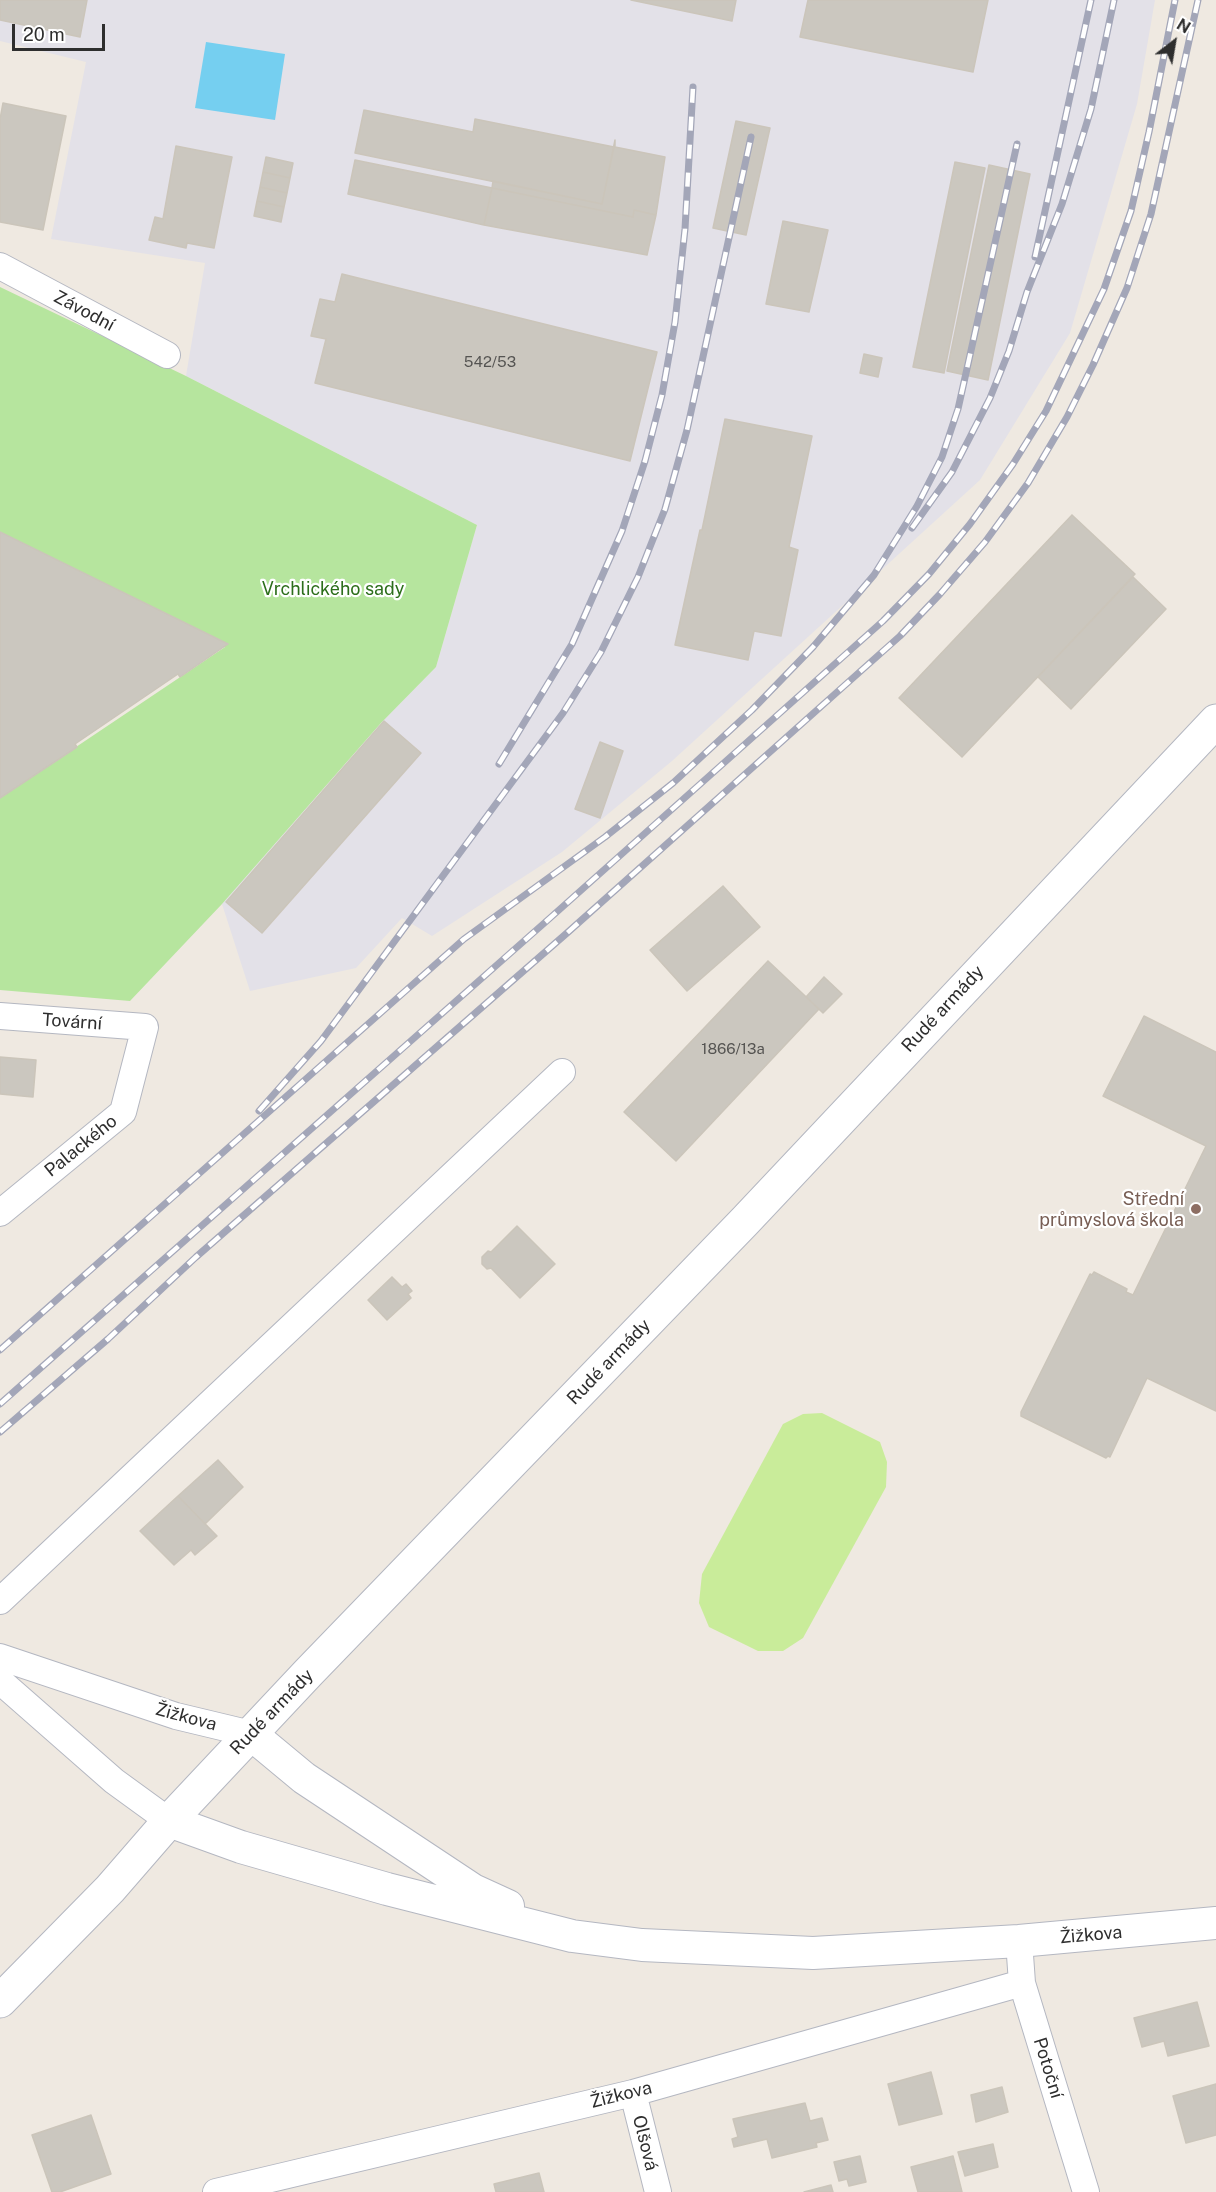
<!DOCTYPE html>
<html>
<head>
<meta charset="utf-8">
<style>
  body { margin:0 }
  #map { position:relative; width:1216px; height:2192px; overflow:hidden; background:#efe9e1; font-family:"Public Sans",sans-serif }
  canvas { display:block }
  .north { position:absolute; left:1144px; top:12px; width:60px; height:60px; -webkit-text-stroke:4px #fff; paint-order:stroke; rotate:31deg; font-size:16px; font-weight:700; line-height:24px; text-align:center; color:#2e2e2e }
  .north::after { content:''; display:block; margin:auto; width:21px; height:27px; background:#2e2e2e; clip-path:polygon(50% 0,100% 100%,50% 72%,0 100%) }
  .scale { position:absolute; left:12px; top:24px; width:93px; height:27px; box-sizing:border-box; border:3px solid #2e2e2e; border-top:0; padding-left:8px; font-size:18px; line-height:21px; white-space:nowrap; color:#2e2e2e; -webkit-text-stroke:4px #fff; paint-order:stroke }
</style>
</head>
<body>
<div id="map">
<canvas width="1216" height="2192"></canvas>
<div class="north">N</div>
<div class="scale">20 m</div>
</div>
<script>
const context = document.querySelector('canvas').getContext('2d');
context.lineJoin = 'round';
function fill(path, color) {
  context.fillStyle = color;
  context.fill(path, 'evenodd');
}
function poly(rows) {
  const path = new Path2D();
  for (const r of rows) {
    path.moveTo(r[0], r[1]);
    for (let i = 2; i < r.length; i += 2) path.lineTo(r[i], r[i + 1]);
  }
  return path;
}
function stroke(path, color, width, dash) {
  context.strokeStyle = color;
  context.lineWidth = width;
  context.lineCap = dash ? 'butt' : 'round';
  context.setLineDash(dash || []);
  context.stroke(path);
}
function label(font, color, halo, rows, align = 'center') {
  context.font = font + ' "Public Sans",sans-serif';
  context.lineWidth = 4.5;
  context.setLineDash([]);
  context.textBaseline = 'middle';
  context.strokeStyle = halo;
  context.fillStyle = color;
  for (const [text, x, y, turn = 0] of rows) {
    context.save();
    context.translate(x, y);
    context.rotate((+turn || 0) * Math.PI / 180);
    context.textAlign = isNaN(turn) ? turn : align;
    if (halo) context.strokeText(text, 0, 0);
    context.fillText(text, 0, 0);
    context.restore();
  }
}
const industrial = poly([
  [0,0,1155,0,1137,104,1070,333,980,480,672,761,562,852,432,936,402,918,356,968,250,991,222,904,381,723,436,667,477,525,186,376,205,263,51,239,86,62,0,41]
]);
const green = poly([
  [0,287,186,376,477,525,436,667,381,723,222,904,130,1001,0,990,0,798,225,647,0,536]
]);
const pitch = poly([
  [822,1413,880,1442,887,1462,886,1487,803,1638,783,1651,758,1651,709,1627,699,1603,702,1574,783,1424,803,1414]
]);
const water = poly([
  [206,42,285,54,275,120,195,108]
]);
const building = poly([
  [0,0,87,0,80,37,0,20,0,0],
  [631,0,736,0,732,21,631,0],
  [808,0,988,0,973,72,800,37,808,0],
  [3,103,66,116,43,230,0,222,0,119,3,103],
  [364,110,473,132,475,119,614,147,602,204,355,153,364,110],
  [736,121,770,128,746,235,713,228,736,121],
  [615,140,615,147,665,157,656,215,634,210,633,217,492,188,493,181,602,204,615,140],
  [176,146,232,157,214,248,187,243,186,248,149,240,155,217,163,219,176,146],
  [266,157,293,163,290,178,263,172,266,157],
  [355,160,492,188,484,225,348,194,355,160],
  [955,162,985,168,944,373,913,367,955,162],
  [989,165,1030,174,988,380,947,371,989,165],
  [263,172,290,178,287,193,260,187,263,172],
  [260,187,287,193,284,207,257,201,260,187],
  [492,188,633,217,634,210,656,215,647,255,484,225,492,188],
  [257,201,284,207,281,222,254,216,257,201],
  [783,221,828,230,809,312,766,304,783,221],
  [342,274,657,352,630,461,315,383,326,339,311,336,320,299,335,302,342,274],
  [864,354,882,358,878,377,860,373,864,354],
  [725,419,812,436,789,547,798,550,781,636,754,631,748,660,675,645,700,530,702,530,725,419],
  [1072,515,1135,574,962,757,899,698,1072,515],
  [0,532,228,644,180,677,178,674,75,744,77,747,0,798,0,532],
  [1133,577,1166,609,1071,709,1038,677,1133,577],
  [384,721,421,753,262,933,226,902,384,721],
  [600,742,623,751,600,818,575,809,600,742],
  [723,886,760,927,687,991,650,950,723,886],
  [768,961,819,1009,676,1161,624,1112,768,961],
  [824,977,842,994,823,1013,806,997,824,977],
  [1144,1016,1216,1052,1216,1411,1147,1378,1110,1457,1108,1456,1106,1458,1021,1416,1021,1412,1090,1274,1092,1275,1094,1272,1127,1289,1126,1292,1133,1295,1206,1146,1103,1096,1144,1016],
  [0,1057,36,1060,33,1097,0,1094,0,1057],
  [517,1226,555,1264,520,1298,491,1268,487,1269,482,1264,482,1257,488,1251,491,1252,517,1226],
  [392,1277,402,1287,406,1284,412,1291,408,1294,411,1298,387,1320,368,1300,392,1277],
  [218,1460,243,1487,205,1524,178,1496,218,1460],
  [178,1496,217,1536,195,1555,191,1550,174,1565,140,1531,178,1496],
  [1197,2002,1209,2046,1168,2056,1164,2041,1142,2047,1134,2018,1197,2002],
  [931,2072,942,2114,899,2125,888,2084,931,2072],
  [1216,2084,1216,2135,1186,2143,1173,2096,1216,2084],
  [1002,2087,1008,2112,976,2122,971,2095,1002,2087],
  [805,2103,810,2121,822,2118,828,2140,816,2143,817,2147,772,2158,767,2139,734,2147,732,2139,738,2137,733,2119,805,2103],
  [91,2115,111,2174,60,2192,52,2192,32,2135,91,2115],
  [993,2144,998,2167,965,2176,958,2152,993,2144],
  [860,2156,866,2182,849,2186,847,2179,839,2181,834,2162,860,2156],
  [953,2156,962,2192,918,2192,911,2167,953,2156],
  [539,2173,544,2192,496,2192,494,2184,539,2173],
  [831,2185,833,2192,804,2192,831,2185]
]);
const minor = poly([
  [0,266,167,355],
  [0,1016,145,1027,123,1112,0,1213],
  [0,1601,562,1072],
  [0,1657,176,1716,251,1734],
  [0,1681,114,1781,169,1821],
  [1019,1941,1022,1983,1086,2192],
  [633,2093,658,2192],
  [216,2192,633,2093,1022,1983]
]);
const tertiary = poly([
  [251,1734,304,1778,473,1890,508,1906],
  [169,1821,241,1847,387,1889,572,1936,642,1945,813,1953,1019,1941,1216,1923]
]);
const secondary = poly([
  [0,2001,110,1889,169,1821,308,1673,745,1221,1216,721]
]);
const rail = poly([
  [1035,257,1091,0],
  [912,528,952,472,990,398,1009,351,1027,292,1062,204,1091,109,1114,0],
  [499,764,572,644,622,531,645,461,662,395,675,322,685,229,693,87],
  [259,1111,321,1041,563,713,601,652,638,577,665,509,687,430,751,137],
  [0,1350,464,939,605,837,673,783,752,710,813,647,874,575,917,506,942,457,958,409,1017,144],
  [0,1404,550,918,883,621,929,574,970,524,1013,464,1046,411,1104,289,1131,211,1149,132,1175,0],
  [0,1432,108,1339,196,1257,567,933,900,636,940,594,985,542,1028,483,1067,417,1093,365,1127,288,1151,214,1198,0]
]);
const markers = [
  [1196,1209,6,"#8d6e63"]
];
const numberNames = [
  ["542/53",490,362],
  ["1866/13a",733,1049]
];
const streetNames = [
  ["Závodní",84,311,28],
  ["Rudé armády",943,1009,-47],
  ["Tovární",72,1022,4],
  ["Palackého",81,1146,-39],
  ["Rudé armády",609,1362,-46],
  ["Rudé armády",272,1712,-46],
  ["Žižkova",186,1717,15],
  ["Žižkova",1091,1935,-5],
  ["Potoční",1048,2068,73],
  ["Žižkova",621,2095,-14],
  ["Olšová",645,2143,76]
];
const parkNames = [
  ["Vrchlického sady",333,589]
];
const educationNames = [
  ["Střední",1184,1199],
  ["průmyslová škola",1184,1220]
];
fill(industrial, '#e3e1e8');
fill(green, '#b6e59e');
fill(pitch, '#c9ec9a');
fill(water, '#75cff0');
fill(building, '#cbc7bf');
stroke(building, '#cbc5ba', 1.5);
stroke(minor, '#b4b7c1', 28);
stroke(tertiary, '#b4b7c1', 34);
stroke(secondary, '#b4b7c1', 35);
stroke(minor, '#fff', 26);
stroke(tertiary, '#fff', 32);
stroke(secondary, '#fff', 33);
stroke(rail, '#a3a6b8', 7);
stroke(rail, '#fff', 4.5, [14]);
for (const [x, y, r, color] of markers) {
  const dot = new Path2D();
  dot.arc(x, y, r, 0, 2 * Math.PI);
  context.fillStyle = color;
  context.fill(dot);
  stroke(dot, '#fff', 2);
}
label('15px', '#555452', null, numberNames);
label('18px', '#2e2e2e', '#fff', streetNames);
label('18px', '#2c6e1b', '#fff', parkNames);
label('18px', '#785e54', '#fff', educationNames, 'right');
</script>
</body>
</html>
